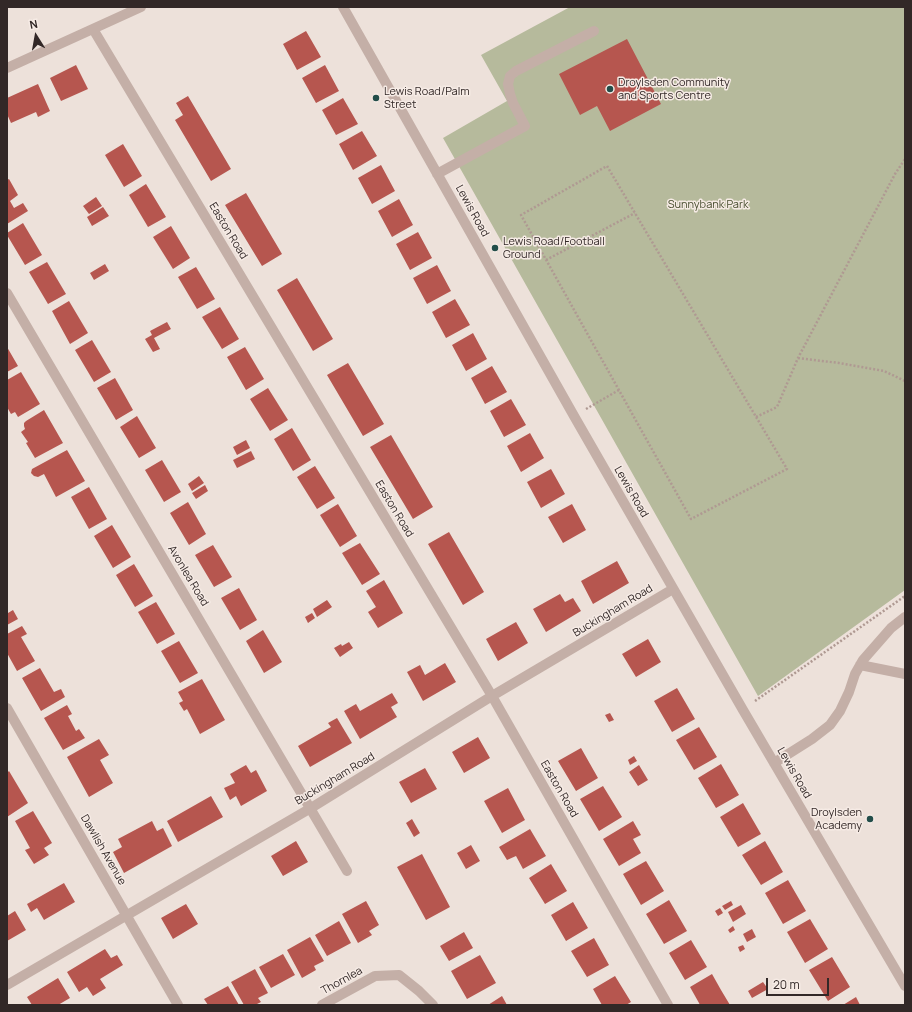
<!DOCTYPE html>
<html>
<head>
<meta charset="utf-8">
<style>
  body { margin:0 }
  #map { position:relative; width:912px; height:1012px; overflow:hidden; background:#ede1da; font-family:Manrope,sans-serif }
  canvas { display:block }
  .frame { position:absolute; inset:0; border:8px solid #322827; pointer-events:none }
  .north { position:absolute; left:16px; top:16px; width:40px; height:40px; -webkit-text-stroke:3px #f6ebe5; paint-order:stroke; rotate:349deg; font-size:11px; font-weight:700; line-height:16px; text-align:center; color:#322827 }
  .north::after { content:''; display:block; margin:auto; width:14px; height:18px; background:#322827; clip-path:polygon(50% 0,100% 100%,50% 72%,0 100%) }
  .scale { position:absolute; left:766px; top:978px; width:63px; height:18px; box-sizing:border-box; border:2px solid #322827; border-top:0; padding-left:5px; font-size:12px; line-height:14px; white-space:nowrap; color:#322827; -webkit-text-stroke:3px #f6ebe5; paint-order:stroke }
</style>
</head>
<body>
<div id="map">
<canvas width="912" height="1012"></canvas>
<div class="frame"></div>
<div class="north">N</div>
<div class="scale">20 m</div>
</div>
<script>
const context = document.querySelector('canvas').getContext('2d');
context.lineJoin = 'round';
function fill(path, color) {
  context.fillStyle = color;
  context.fill(path, 'evenodd');
}
function poly(rows) {
  const path = new Path2D();
  for (const r of rows) {
    path.moveTo(r[0], r[1]);
    for (let i = 2; i < r.length; i += 2) path.lineTo(r[i], r[i + 1]);
  }
  return path;
}
function stroke(path, color, width, dash) {
  context.strokeStyle = color;
  context.lineWidth = width;
  context.lineCap = dash ? 'butt' : 'round';
  context.setLineDash(dash || []);
  context.stroke(path);
}
function label(font, color, halo, rows, align = 'center') {
  context.font = font + ' Manrope,sans-serif';
  context.lineWidth = 3;
  context.setLineDash([]);
  context.textBaseline = 'middle';
  context.strokeStyle = halo;
  context.fillStyle = color;
  for (const [text, x, y, turn = 0] of rows) {
    context.save();
    context.translate(x, y);
    context.rotate((+turn || 0) * Math.PI / 180);
    context.textAlign = isNaN(turn) ? turn : align;
    if (halo) context.strokeText(text, 0, 0);
    context.fillText(text, 0, 0);
    context.restore();
  }
}
const green = poly([
  [570,7,905,7,905,590,758,696,443,138,507,101,481,55]
]);
const building = poly([
  [306,31,321,57,297,70,283,44],
  [627,39,661,104,610,131,597,106,580,115,559,74],
  [76,65,88,89,61,101,50,78],
  [325,65,339,91,316,103,302,78],
  [38,84,50,111,38,117,36,112,11,123,7,114,7,98],
  [188,96,231,169,211,181,175,120,183,115,176,103],
  [343,98,358,124,336,135,322,110],
  [362,131,377,156,353,170,339,144],
  [123,144,142,176,124,187,105,155],
  [381,165,395,191,372,204,358,178],
  [9,179,18,195,10,201,14,208,23,203,28,211,7,224,7,180],
  [146,184,166,217,148,227,129,195],
  [246,193,282,254,262,266,225,205],
  [96,197,102,206,89,214,83,206],
  [399,199,413,225,392,237,378,211],
  [103,207,109,216,92,226,87,217],
  [23,223,42,255,25,265,7,235,7,233],
  [171,226,190,258,173,269,153,237],
  [418,232,432,258,410,270,396,244],
  [47,262,66,294,48,304,29,272],
  [105,264,109,271,94,280,90,273],
  [437,265,451,291,427,304,413,278],
  [196,267,215,299,197,309,178,277],
  [297,278,333,339,313,351,277,290],
  [455,299,470,325,446,338,432,312],
  [69,301,88,333,70,344,52,311],
  [220,307,239,339,222,349,202,317],
  [167,322,171,329,154,338,160,349,153,352,145,339,152,335,150,331],
  [473,333,487,359,466,371,452,345],
  [92,340,111,372,94,382,75,350],
  [7,347,18,366,7,372],
  [245,347,264,379,246,390,227,357],
  [348,363,384,424,363,436,327,375],
  [492,366,507,392,485,404,471,378],
  [21,372,40,404,18,417,15,412,11,414,7,407,7,380],
  [115,378,133,410,116,420,97,388],
  [268,388,288,420,270,431,250,399],
  [511,399,526,425,504,437,490,411],
  [44,410,63,443,35,458,26,443,28,442,21,432,25,429,24,426,24,423,26,421],
  [137,416,156,448,139,458,120,427],
  [292,428,311,460,293,471,274,439],
  [530,433,544,458,521,472,507,446],
  [391,435,433,507,413,519,370,447],
  [246,440,250,448,237,455,233,447],
  [67,450,85,481,56,497,44,474,38,477,34,476,31,473,32,469],
  [251,451,255,459,237,468,233,460],
  [162,460,181,492,164,502,145,470],
  [315,466,335,498,317,509,297,477],
  [551,469,565,494,541,508,527,482],
  [199,476,204,483,192,491,188,484],
  [205,485,208,491,196,499,192,493],
  [89,487,107,519,89,529,71,497],
  [188,502,206,534,189,545,170,513],
  [338,504,357,536,340,547,320,515],
  [572,504,586,530,563,543,548,517],
  [112,525,131,557,113,568,94,536],
  [449,532,484,592,463,605,428,544],
  [360,543,380,574,362,585,342,553],
  [213,545,232,577,214,587,195,555],
  [617,561,629,583,593,604,581,581],
  [134,564,153,596,135,607,116,575],
  [384,580,403,613,378,628,368,612,376,607,366,591],
  [239,588,257,620,240,630,221,598],
  [560,594,565,602,573,598,581,611,546,632,533,609],
  [327,600,332,607,317,617,313,609],
  [156,602,175,634,157,644,138,612],
  [13,610,18,619,7,625,7,611,8,613],
  [312,613,315,618,308,623,305,617],
  [516,622,528,643,498,661,486,639],
  [22,626,27,634,21,637,35,661,17,671,7,653,7,634],
  [263,630,282,662,264,673,246,641],
  [648,639,661,662,636,677,622,654],
  [179,641,198,673,180,683,161,651],
  [349,642,353,648,340,657,334,648,341,644,342,646],
  [445,663,456,682,423,701,407,672,420,665,425,675],
  [40,668,54,692,61,689,65,697,41,711,22,678],
  [202,679,225,720,200,734,187,709,184,711,179,703,183,701,178,692],
  [677,688,695,719,672,732,654,701],
  [392,693,398,703,391,707,397,717,360,739,344,711,356,704,360,711],
  [67,705,72,714,68,716,76,731,79,729,85,738,63,750,44,718],
  [610,713,614,720,609,722,605,715],
  [337,718,352,743,310,767,298,746,331,727,328,723],
  [699,727,717,757,694,770,676,740],
  [478,737,490,758,464,773,452,752],
  [99,739,109,755,100,760,113,783,89,797,67,757],
  [581,748,598,778,576,791,558,761],
  [634,756,637,761,630,765,628,760],
  [721,764,739,795,716,808,698,778],
  [246,765,251,773,256,770,267,791,241,806,236,796,230,800,224,788,235,783,230,774],
  [639,765,648,780,638,786,629,772],
  [425,768,437,789,411,803,399,782],
  [9,771,28,803,7,817,7,773],
  [603,786,622,817,599,831,580,799],
  [508,788,525,820,502,833,484,801],
  [211,796,223,817,178,842,167,821],
  [743,803,761,834,738,847,720,817],
  [33,811,52,843,44,848,49,855,34,864,25,850,30,848,15,821],
  [412,819,420,833,414,837,406,823],
  [152,821,157,831,163,828,172,846,124,873,113,852,122,847,118,839],
  [633,821,641,835,633,839,641,853,619,866,603,839],
  [530,829,546,856,523,869,516,856,507,860,499,847],
  [296,841,308,862,283,876,271,856],
  [765,841,783,872,761,885,742,855],
  [471,845,480,861,466,869,457,853],
  [422,854,450,907,426,920,397,867],
  [646,861,664,891,641,905,623,874],
  [551,864,567,891,545,904,529,878],
  [788,880,806,911,783,924,765,893],
  [64,883,75,902,44,920,37,908,31,912,27,904],
  [669,900,687,931,664,944,646,914],
  [366,901,379,925,369,931,372,935,358,943,342,914],
  [731,901,733,905,725,910,722,906],
  [573,902,588,928,566,941,551,915],
  [186,904,198,924,173,939,161,918],
  [741,905,746,914,733,922,728,912],
  [720,908,723,913,718,916,715,911],
  [15,911,26,930,7,941,7,916],
  [810,919,828,949,805,963,787,932],
  [339,921,351,943,327,956,315,935],
  [733,926,735,930,730,933,728,930],
  [752,929,756,937,747,942,743,934],
  [464,932,473,948,449,961,440,946],
  [310,937,324,961,314,966,316,970,302,978,287,950],
  [594,938,609,965,587,977,571,951],
  [691,940,707,967,685,980,669,953],
  [743,945,745,949,740,952,738,947],
  [105,949,111,958,117,955,123,965,100,979,106,988,93,996,87,987,79,992,67,972],
  [283,954,295,975,271,988,259,967],
  [480,955,496,983,467,999,451,971],
  [832,957,850,987,828,1001,809,970],
  [255,969,268,993,258,998,261,1002,255,1005,244,1005,231,982],
  [712,974,721,990,730,1005,700,1005,699,1003,690,987],
  [615,976,631,1002,626,1005,602,1005,593,989],
  [58,978,70,998,58,1005,32,1005,27,997],
  [763,982,768,989,752,998,748,991],
  [228,986,239,1005,208,1005,204,999],
  [502,996,507,1005,488,1005],
  [856,997,860,1005,843,1005]
]);
const path = poly([
  [607,166,787,469,691,519,521,215,607,166],
  [546,260,635,213],
  [798,358,839,363,884,371,905,381],
  [586,409,619,390],
  [756,417,777,407,798,358,895,174,905,159],
  [755,701,905,596]
]);
const minor = poly([
  [343,7,574,416,743,710,905,986],
  [93,29,492,696,668,1005],
  [7,68,141,7],
  [437,174,525,126,513,103,510,94,508,84,510,76,516,71,594,31],
  [7,293,347,871],
  [860,665,905,674],
  [7,708,178,1005],
  [774,763,812,739,830,725,840,711,849,692,855,674,863,660,891,628,905,617],
  [7,985,311,808,492,696,673,589],
  [322,1005,375,976,399,975,419,991,433,1005]
]);
const markers = [
  [610,89,4,"#224d49"],
  [376,98,4,"#224d49"],
  [495,248,4,"#224d49"],
  [870,819,4,"#224d49"]
];
const poiNames = [
  ["Droylsden Community",618,83],
  ["and Sports Centre",618,96],
  ["Lewis Road/Palm",384,92],
  ["Street",384,105],
  ["Lewis Road/Football",503,242],
  ["Ground",503,255],
  ["Droylsden",862,813,"right"],
  ["Academy",862,826,"right"]
];
const parkNames = [
  ["Sunnybank Park",708,205]
];
const streetNames = [
  ["Lewis Road",472,211,61],
  ["Easton Road",228,231,59],
  ["Lewis Road",631,492,60],
  ["Easton Road",394,509,59],
  ["Avonlea Road",188,576,59],
  ["Buckingham Road",613,611,-31],
  ["Lewis Road",794,773,60],
  ["Buckingham Road",335,779,-31],
  ["Easton Road",559,789,60],
  ["Dawlish Avenue",103,850,60],
  ["Thornlea",342,981,-29]
];
fill(green, '#b6ba9c');
fill(building, '#b6564f');
stroke(path, '#af9992', 2.5, [2, 2]);
stroke(minor, '#c4afa7', 10);
for (const [x, y, r, color] of markers) {
  const dot = new Path2D();
  dot.arc(x, y, r, 0, 2 * Math.PI);
  context.fillStyle = color;
  context.fill(dot);
  stroke(dot, '#f6ebe5', 1.5);
}
label('11px', '#322827', '#f6ebe5', poiNames, 'left');
label('11px', '#474d2e', '#f6ebe5', parkNames);
label('11px', '#322827', '#f6ebe5', streetNames);
</script>
</body>
</html>
